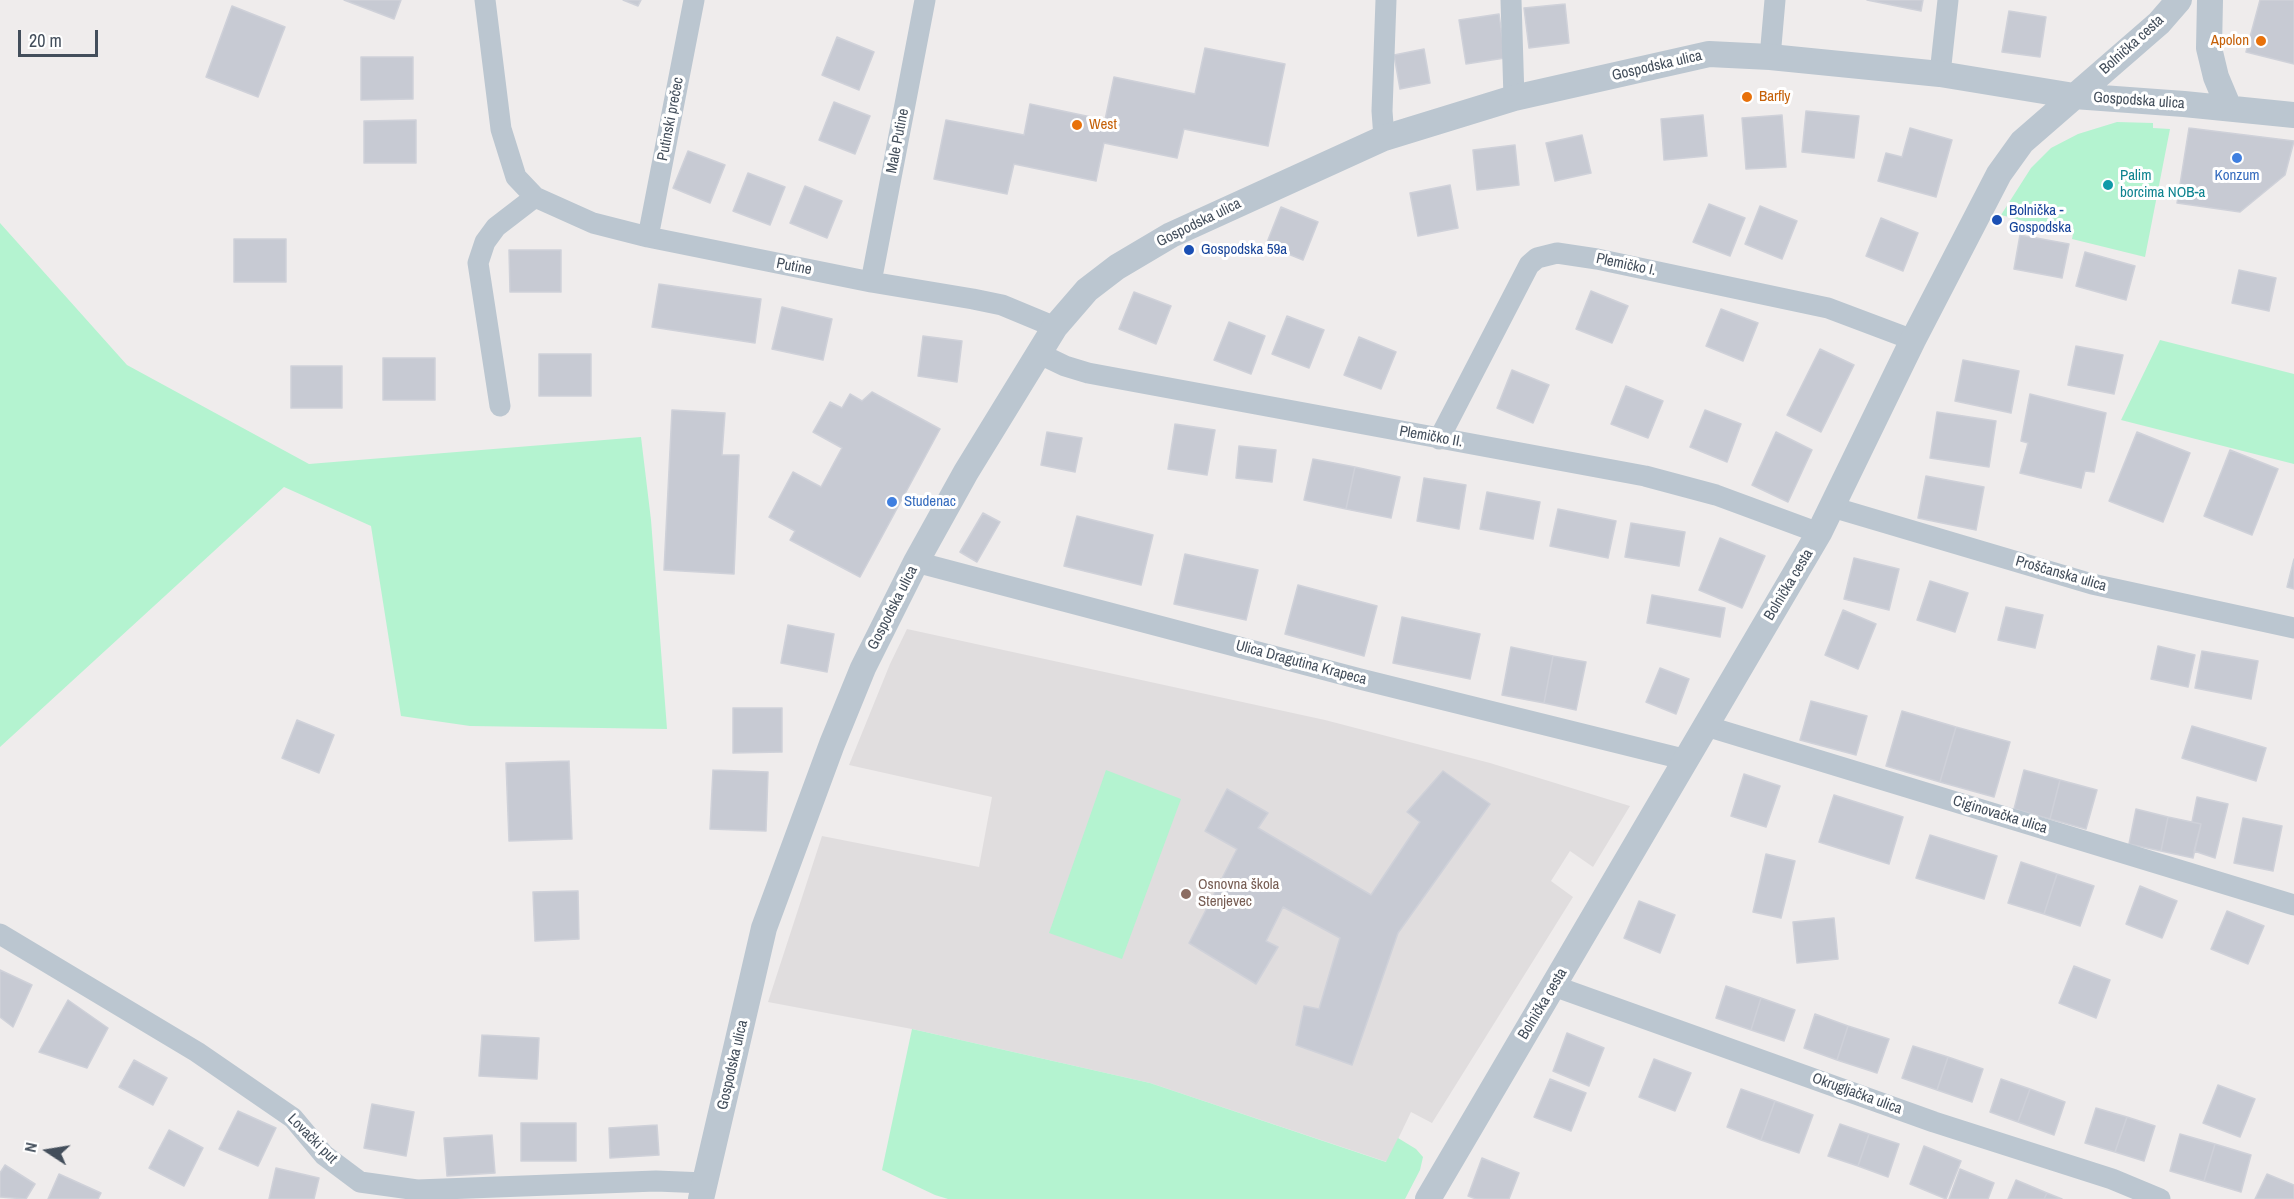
<!DOCTYPE html>
<html>
<head>
<meta charset="utf-8">
<style>
  body { margin:0 }
  #map { position:relative; width:2294px; height:1199px; overflow:hidden; background:#efecec; font-family:"Archivo Narrow",sans-serif }
  canvas { display:block }
  .north { position:absolute; left:18px; top:1121px; width:60px; height:60px; -webkit-text-stroke:4px #fff; paint-order:stroke; rotate:282deg; font-size:16px; font-weight:700; line-height:24px; text-align:center; color:#434e5b }
  .north::after { content:''; display:block; margin:auto; width:21px; height:27px; background:#434e5b; clip-path:polygon(50% 0,100% 100%,50% 72%,0 100%) }
  .scale { position:absolute; left:18px; top:30px; width:80px; height:27px; box-sizing:border-box; border:3px solid #434e5b; border-top:0; padding-left:8px; font-size:18px; line-height:21px; white-space:nowrap; color:#434e5b; -webkit-text-stroke:4px #fff; paint-order:stroke }
</style>
</head>
<body>
<div id="map">
<canvas width="2294" height="1199"></canvas>
<div class="north">N</div>
<div class="scale">20 m</div>
</div>
<script>
const context = document.querySelector('canvas').getContext('2d');
context.lineJoin = 'round';
function fill(path, color) {
  context.fillStyle = color;
  context.fill(path, 'evenodd');
}
function poly(rows) {
  const path = new Path2D();
  for (const r of rows) {
    path.moveTo(r[0], r[1]);
    for (let i = 2; i < r.length; i += 2) path.lineTo(r[i], r[i + 1]);
  }
  return path;
}
function stroke(path, color, width, dash) {
  context.strokeStyle = color;
  context.lineWidth = width;
  context.lineCap = dash ? 'butt' : 'round';
  context.setLineDash(dash || []);
  context.stroke(path);
}
function label(font, color, halo, rows, align = 'center') {
  context.font = font + ' "Archivo Narrow",sans-serif';
  context.lineWidth = 6;
  context.setLineDash([]);
  context.textBaseline = 'middle';
  context.strokeStyle = halo;
  context.fillStyle = color;
  for (const [text, x, y, turn = 0] of rows) {
    context.save();
    context.translate(x, y);
    context.rotate((+turn || 0) * Math.PI / 180);
    context.textAlign = isNaN(turn) ? turn : align;
    if (halo) context.strokeText(text, 0, 0);
    context.fillText(text, 0, 0);
    context.restore();
  }
}
const education = poly([
  [907,629,1325,720,1490,763,1630,806,1593,867,1570,851,1551,881,1573,897,1432,1123,1411,1112,1387,1162,1150,1083,912,1029,768,1002,822,836,979,867,992,797,849,765,890,664]
]);
const green = poly([
  [2117,122,2153,123,2153,128,2170,129,2145,257,2072,239,2073,234,2001,215,2031,168,2051,148,2078,134],
  [0,223,127,365,309,464,641,437,651,520,667,729,470,726,401,716,371,526,284,487,0,747],
  [2160,340,2294,374,2294,464,2121,420],
  [1106,770,1181,799,1122,959,1049,933],
  [912,1029,1150,1083,1386,1162,1398,1138,1416,1149,1423,1157,1420,1170,1405,1199,948,1199,935,1195,882,1170]
]);
const building = poly([
  [344,0,401,0,394,19,344,0],
  [623,0,641,0,638,6,623,0],
  [1867,0,1923,0,1921,11,1867,0],
  [2260,0,2294,0,2294,64,2246,52,2260,0],
  [1565,4,1569,43,1529,48,1524,8,1565,4],
  [232,6,285,27,258,97,206,77,232,6],
  [2009,11,2046,17,2040,57,2002,52,2009,11],
  [1499,14,1505,58,1466,64,1459,20,1499,14],
  [837,37,874,52,859,90,822,75,837,37],
  [1205,48,1285,64,1268,146,1184,129,1177,158,1104,143,1096,181,1014,164,1007,194,934,179,946,120,1024,135,1030,104,1105,120,1114,77,1195,94,1205,48],
  [1424,49,1430,83,1400,89,1394,55,1424,49],
  [361,57,413,57,413,99,361,100,361,57],
  [834,102,870,116,855,154,819,140,834,102],
  [1806,111,1859,116,1854,158,1802,152,1806,111],
  [1703,115,1707,156,1664,160,1661,119,1703,115],
  [1782,115,1786,167,1746,169,1742,118,1782,115],
  [416,120,416,163,364,163,364,121,416,120],
  [1910,128,1952,140,1936,197,1878,181,1886,153,1902,157,1910,128],
  [2189,128,2294,141,2285,175,2240,212,2177,203,2189,128],
  [1582,135,1591,173,1555,181,1546,143,1582,135],
  [1515,145,1519,185,1477,190,1473,150,1515,145],
  [688,151,725,165,710,203,673,188,688,151],
  [748,173,785,187,770,225,733,211,748,173],
  [1450,185,1458,228,1418,236,1410,193,1450,185],
  [805,186,842,201,827,238,790,223,805,186],
  [1709,204,1745,218,1730,256,1693,242,1709,204],
  [1760,206,1797,221,1782,259,1745,244,1760,206],
  [1281,207,1318,222,1303,260,1266,245,1281,207],
  [1881,218,1918,233,1903,271,1866,256,1881,218],
  [2020,235,2069,244,2062,278,2014,269,2020,235],
  [234,239,286,239,286,282,234,282,234,239],
  [509,250,561,250,561,292,510,292,509,250],
  [2085,252,2135,266,2126,300,2076,286,2085,252],
  [2239,270,2276,278,2269,311,2232,303,2239,270],
  [659,284,761,299,755,343,652,327,659,284],
  [1591,291,1628,306,1612,343,1576,329,1591,291],
  [1134,292,1171,306,1156,344,1119,329,1134,292],
  [782,307,832,319,823,360,772,349,782,307],
  [1721,309,1758,323,1743,361,1706,346,1721,309],
  [1287,316,1324,330,1309,368,1272,354,1287,316],
  [1229,322,1265,336,1251,374,1214,360,1229,322],
  [923,336,962,341,957,382,918,376,923,336],
  [1359,337,1396,352,1381,389,1344,375,1359,337],
  [2076,346,2123,355,2114,394,2068,385,2076,346],
  [1820,349,1854,365,1821,432,1787,415,1820,349],
  [539,354,591,354,591,396,539,396,539,354],
  [383,358,435,358,435,400,383,400,383,358],
  [1963,360,2019,371,2011,413,1955,401,1963,360],
  [291,366,342,366,342,408,291,408,291,366],
  [1512,370,1549,385,1533,423,1497,408,1512,370],
  [1626,386,1663,401,1648,438,1611,424,1626,386],
  [872,392,940,429,860,577,790,540,795,531,769,517,793,472,821,487,842,448,813,432,830,402,842,408,850,394,862,401,872,392],
  [2030,394,2106,413,2094,472,2085,471,2081,488,2020,473,2028,443,2021,441,2030,394],
  [672,410,725,413,722,455,739,455,734,574,664,570,672,410],
  [1705,410,1741,424,1727,462,1690,447,1705,410],
  [1937,412,1996,421,1989,467,1930,458,1937,412],
  [1175,424,1215,430,1207,475,1168,469,1175,424],
  [1047,432,1082,438,1075,472,1041,465,1047,432],
  [1776,432,1812,450,1788,502,1752,485,1776,432],
  [2137,432,2190,453,2163,522,2109,501,2137,432],
  [1239,446,1276,450,1272,482,1236,478,1239,446],
  [2230,450,2278,469,2252,535,2204,516,2230,450],
  [1313,459,1355,467,1346,509,1304,500,1313,459],
  [1355,467,1400,477,1391,518,1346,509,1355,467],
  [1926,476,1984,487,1976,530,1918,518,1926,476],
  [1424,478,1466,485,1459,529,1417,521,1424,478],
  [1487,492,1540,502,1533,539,1480,529,1487,492],
  [1558,509,1616,521,1608,558,1550,546,1558,509],
  [983,513,1000,522,977,562,960,552,983,513],
  [1077,516,1153,535,1141,585,1064,566,1077,516],
  [1631,523,1685,532,1679,566,1625,557,1631,523],
  [1720,538,1765,556,1742,608,1699,590,1720,538],
  [1185,554,1258,570,1246,620,1174,604,1185,554],
  [1854,558,1899,569,1889,610,1844,599,1854,558],
  [2294,559,2294,589,2287,587,2294,559],
  [1930,581,1968,593,1955,632,1917,620,1930,581],
  [1298,585,1377,606,1364,656,1285,634,1298,585],
  [1652,595,1725,608,1720,637,1647,623,1652,595],
  [2006,607,2043,615,2035,648,1998,640,2006,607],
  [1843,610,1876,624,1858,669,1825,655,1843,610],
  [1402,617,1480,634,1470,679,1393,663,1402,617],
  [788,625,834,634,827,672,781,663,788,625],
  [2158,646,2195,655,2188,687,2151,679,2158,646],
  [1511,647,1553,656,1544,703,1502,695,1511,647],
  [2202,651,2258,661,2251,699,2195,688,2202,651],
  [1553,656,1586,662,1576,710,1544,703,1553,656],
  [1660,668,1689,679,1676,714,1646,702,1660,668],
  [1811,701,1867,716,1856,755,1800,740,1811,701],
  [733,708,782,708,782,752,733,753,733,708],
  [1902,711,1956,727,1940,782,1886,766,1902,711],
  [297,720,334,735,319,773,282,758,297,720],
  [2192,726,2266,748,2256,781,2182,758,2192,726],
  [1956,727,2010,742,1994,797,1940,782,1956,727],
  [569,761,572,839,509,841,506,763,569,761],
  [713,770,768,772,766,831,710,829,713,770],
  [2024,770,2060,780,2050,819,2014,809,2024,770],
  [1443,771,1490,804,1398,933,1352,1065,1296,1045,1304,1006,1319,1009,1340,938,1283,907,1266,941,1278,947,1256,984,1189,943,1237,849,1205,831,1227,789,1268,813,1258,828,1371,895,1420,822,1407,812,1443,771],
  [1744,774,1780,786,1766,827,1731,816,1744,774],
  [2060,780,2097,790,2086,829,2050,819,2060,780],
  [1834,795,1903,817,1889,864,1819,842,1834,795],
  [2197,797,2228,804,2215,858,2194,851,2201,824,2192,822,2197,797],
  [2136,809,2168,817,2161,851,2129,844,2136,809],
  [2168,817,2201,824,2193,858,2161,851,2168,817],
  [2243,818,2282,826,2273,871,2234,863,2243,818],
  [1930,835,1997,856,1984,899,1916,878,1930,835],
  [1766,854,1795,861,1781,918,1753,912,1766,854],
  [2021,862,2057,874,2044,914,2008,903,2021,862],
  [2057,874,2094,886,2080,926,2044,914,2057,874],
  [2140,886,2177,901,2162,938,2126,924,2140,886],
  [578,891,579,939,535,941,533,892,578,891],
  [1639,901,1675,915,1660,953,1624,938,1639,901],
  [2227,911,2264,926,2248,964,2211,949,2227,911],
  [1834,918,1838,959,1797,963,1793,922,1834,918],
  [2074,966,2110,980,2096,1018,2059,1003,2074,966],
  [0,970,32,985,13,1027,0,1017,0,970],
  [1726,986,1761,998,1751,1030,1716,1018,1726,986],
  [1761,998,1795,1010,1784,1041,1751,1030,1761,998],
  [68,1000,108,1028,87,1068,39,1052,68,1000],
  [1815,1014,1848,1026,1837,1060,1804,1048,1815,1014],
  [1848,1026,1889,1039,1877,1073,1837,1060,1848,1026],
  [1567,1033,1604,1048,1589,1086,1553,1071,1567,1033],
  [482,1035,539,1038,537,1079,479,1076,482,1035],
  [1913,1046,1948,1057,1937,1090,1902,1078,1913,1046],
  [1948,1057,1983,1069,1972,1102,1937,1090,1948,1057],
  [1654,1059,1691,1073,1675,1111,1639,1097,1654,1059],
  [134,1060,167,1078,153,1105,119,1087,134,1060],
  [1550,1079,1586,1093,1571,1131,1534,1117,1550,1079],
  [2001,1079,2030,1089,2018,1122,1990,1112,2001,1079],
  [2218,1085,2255,1099,2240,1137,2203,1123,2218,1085],
  [1741,1089,1775,1101,1761,1140,1727,1127,1741,1089],
  [2030,1089,2065,1102,2054,1135,2018,1122,2030,1089],
  [1775,1101,1813,1115,1799,1153,1761,1140,1775,1101],
  [372,1104,414,1112,406,1156,364,1148,372,1104],
  [2096,1108,2127,1117,2115,1152,2085,1143,2096,1108],
  [238,1111,276,1128,258,1166,219,1149,238,1111],
  [2127,1117,2155,1126,2144,1161,2115,1152,2127,1117],
  [521,1123,576,1123,576,1161,521,1161,521,1123],
  [1840,1124,1869,1134,1858,1166,1828,1156,1840,1124],
  [657,1125,659,1155,610,1158,609,1128,657,1125],
  [169,1130,203,1148,184,1186,149,1168,169,1130],
  [1869,1134,1899,1144,1888,1177,1858,1166,1869,1134],
  [2180,1134,2215,1144,2204,1181,2170,1171,2180,1134],
  [492,1135,495,1173,447,1176,444,1138,492,1135],
  [2215,1144,2251,1155,2241,1192,2204,1181,2215,1144],
  [1924,1146,1961,1161,1946,1199,1910,1184,1924,1146],
  [1482,1158,1519,1173,1509,1199,1476,1199,1468,1196,1482,1158],
  [5,1165,35,1184,26,1199,0,1197,0,1173,5,1165],
  [276,1168,319,1178,314,1199,269,1199,276,1168],
  [1960,1169,1994,1183,1988,1199,1949,1199,1960,1169],
  [59,1174,101,1193,98,1199,48,1199,59,1174],
  [2267,1174,2294,1185,2294,1199,2255,1199,2267,1174],
  [2016,1180,2047,1193,2044,1199,2008,1199,2016,1180],
  [2047,1193,2062,1199,2044,1199,2047,1193]
]);
const minor = poly([
  [485,0,501,129,516,177,535,197,593,223,648,237,871,282,973,299,1002,305,1055,327],
  [1511,0,1514,98],
  [1770,57,1775,0],
  [1940,74,1948,0],
  [1384,138,1382,111,1386,0],
  [648,237,694,0],
  [871,282,925,0],
  [1040,354,1065,366,1088,373,1645,476,1716,495,1819,533],
  [500,406,478,263,485,242,496,227,535,197],
  [1439,439,1529,265,1537,258,1557,253,1597,259,1828,308,1913,340],
  [1832,507,2092,584,2294,628],
  [916,562,1360,679,1687,760],
  [1706,726,2294,905],
  [0,934,197,1052,293,1118,324,1155,360,1182,417,1190,656,1181,705,1183],
  [1554,986,1934,1122,2112,1179,2160,1199]
]);
const tertiary = poly([
  [2210,0,2209,48,2216,77,2229,108],
  [701,1199,764,928,832,744,863,668,916,562,966,472,1055,327,1087,290,1117,267,1171,235,1384,138,1514,98,1709,54,1770,57,1940,74,2074,96,2184,104,2294,115],
  [1428,1199,1819,533,1913,340,1999,174,2022,142,2159,23,2179,0]
]);
const markers = [
  [2261,41,6,"#e8710a"],
  [1747,97,6,"#e8710a"],
  [1077,125,6,"#e8710a"],
  [2237,158,6,"#3f7fe0"],
  [2108,185,6,"#0f9aa8"],
  [1997,220,6,"#1a4fb4"],
  [1189,250,6,"#1a4fb4"],
  [892,502,6,"#3f7fe0"],
  [1186,894,6,"#8d6e63"]
];
const foodNames = [
  ["Apolon",2249,41,"right"],
  ["Barfly",1759,97],
  ["West",1089,125]
];
const streetNames = [
  ["Bolnička cesta",2132,45,-42],
  ["Gospodska ulica",1657,66,-13],
  ["Gospodska ulica",2139,101,4],
  ["Putinski prečec",671,119,-79],
  ["Male Putine",898,141,-79],
  ["Gospodska ulica",1199,223,-26],
  ["Plemičko I.",1626,265,12],
  ["Putine",794,267,11],
  ["Plemičko II.",1431,437,10],
  ["Proščanska ulica",2061,574,16],
  ["Bolnička cesta",1789,585,-59],
  ["Gospodska ulica",893,608,-63],
  ["Ulica Dragutina Krapeca",1301,663,15],
  ["Ciginovačka ulica",2000,815,17],
  ["Bolnička cesta",1543,1004,-59],
  ["Gospodska ulica",733,1065,-77],
  ["Okrugljačka ulica",1857,1094,20],
  ["Lovački put",312,1139,45]
];
const cultureNames = [
  ["Palim",2120,176],
  ["borcima NOB-a",2120,193]
];
const shopNames = [
  ["Konzum",2237,176],
  ["Studenac",904,502,"left"]
];
const transitNames = [
  ["Bolnička -",2009,211],
  ["Gospodska",2009,228],
  ["Gospodska 59a",1201,250]
];
const educationNames = [
  ["Osnovna škola",1198,885],
  ["Stenjevec",1198,902]
];
fill(education, '#e0ddde');
fill(green, '#b4f3d0');
fill(building, '#c7cad3');
stroke(building, '#cfd1d9', 1.5);
stroke(minor, '#bbc6d0', 21);
stroke(tertiary, '#bbc6d0', 26);
for (const [x, y, r, color] of markers) {
  const dot = new Path2D();
  dot.arc(x, y, r, 0, 2 * Math.PI);
  context.fillStyle = color;
  context.fill(dot);
  stroke(dot, '#fff', 2);
}
label('15px', '#c56008', '#fff', foodNames, 'left');
label('15px', '#434e5b', '#fff', streetNames);
label('15px', '#0d838f', '#fff', cultureNames, 'left');
label('15px', '#366cbe', '#fff', shopNames);
label('15px', '#164399', '#fff', transitNames, 'left');
label('15px', '#785e54', '#fff', educationNames, 'left');
</script>
</body>
</html>
